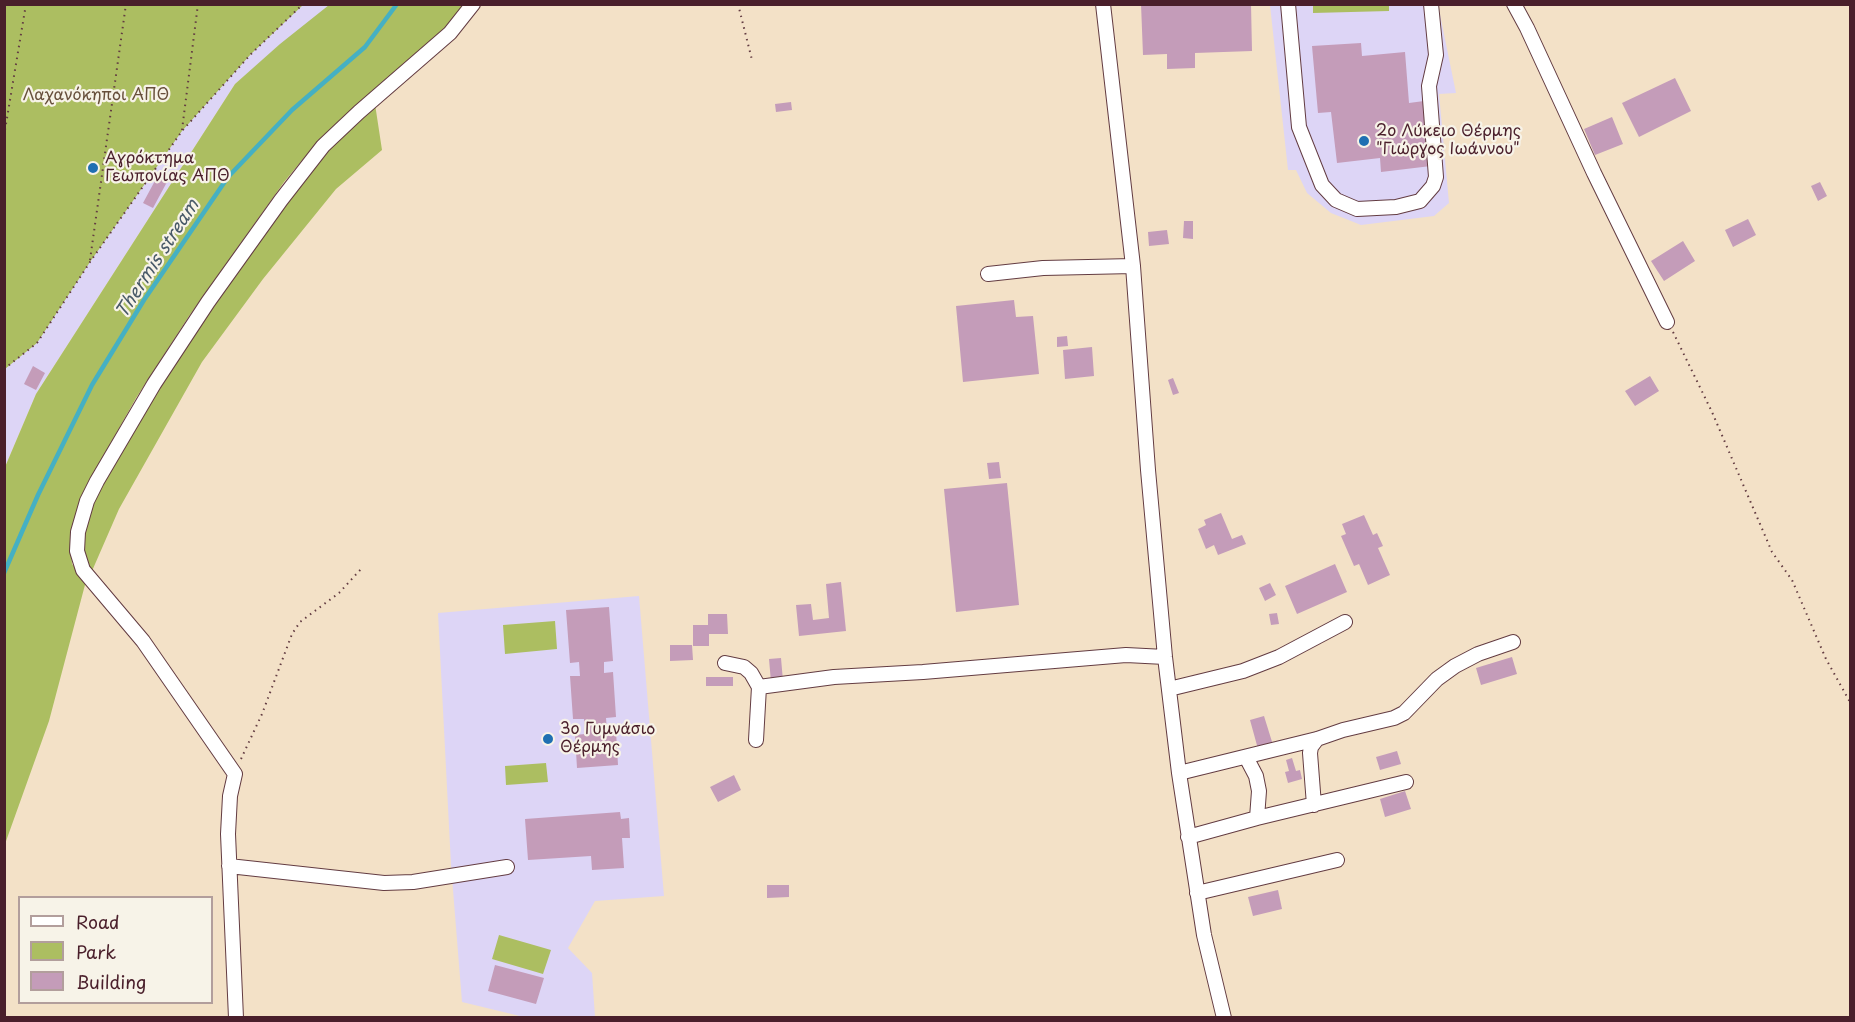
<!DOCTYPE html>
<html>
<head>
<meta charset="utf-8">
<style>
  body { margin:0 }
  #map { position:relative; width:1855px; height:1022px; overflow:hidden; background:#f3e1c7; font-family:"Playpen Sans",sans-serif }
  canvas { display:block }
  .frame { position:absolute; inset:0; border:6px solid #4a1f2b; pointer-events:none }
  .legend { position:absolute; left:18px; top:896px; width:195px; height:108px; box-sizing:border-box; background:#f7f3e8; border:2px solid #b29e9c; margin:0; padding:8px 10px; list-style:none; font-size:18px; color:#4a1f2b }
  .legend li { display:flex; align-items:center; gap:12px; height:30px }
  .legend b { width:30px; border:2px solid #b29e9c }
</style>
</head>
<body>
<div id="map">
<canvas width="1855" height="1022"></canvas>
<div class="frame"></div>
<ul class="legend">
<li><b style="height:8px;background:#fff"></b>Road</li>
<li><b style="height:16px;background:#acbe61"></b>Park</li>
<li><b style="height:16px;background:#c49cb9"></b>Building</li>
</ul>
</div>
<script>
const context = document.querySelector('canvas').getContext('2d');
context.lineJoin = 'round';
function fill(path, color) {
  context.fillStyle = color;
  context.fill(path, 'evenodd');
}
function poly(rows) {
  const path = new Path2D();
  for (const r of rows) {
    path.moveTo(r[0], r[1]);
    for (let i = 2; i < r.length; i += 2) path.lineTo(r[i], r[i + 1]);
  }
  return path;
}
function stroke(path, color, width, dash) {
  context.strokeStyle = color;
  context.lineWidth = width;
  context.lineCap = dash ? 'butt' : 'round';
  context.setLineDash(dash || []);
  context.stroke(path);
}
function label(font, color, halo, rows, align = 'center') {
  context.font = font + ' "Playpen Sans",sans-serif';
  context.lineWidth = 4.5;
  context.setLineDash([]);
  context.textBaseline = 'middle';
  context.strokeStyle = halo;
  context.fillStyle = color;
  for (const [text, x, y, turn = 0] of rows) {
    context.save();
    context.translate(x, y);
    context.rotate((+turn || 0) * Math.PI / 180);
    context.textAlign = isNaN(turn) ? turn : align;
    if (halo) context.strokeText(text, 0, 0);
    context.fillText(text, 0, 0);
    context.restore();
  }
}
const built = poly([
  [5,5,330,5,235,84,36,394,5,467],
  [1270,5,1438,5,1456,93,1439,94,1449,203,1434,216,1361,225,1331,213,1307,193,1296,170,1288,170],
  [639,596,664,896,595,901,568,948,592,973,595,1017,524,1017,462,1002,451,865,438,613]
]);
const green = poly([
  [5,4,303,5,251,54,182,131,90,262,37,343,5,369],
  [329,5,466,5,457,20,318,141,284,182,189,316,136,398,90,480,78,507,70,537,72,564,86,581,49,721,5,844,5,467,36,394,235,84,280,44],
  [1313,5,1389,5,1389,11,1313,13],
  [375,104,382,150,336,189,263,279,202,362,119,509,92,571,86,563,82,540,92,501,156,387,299,178],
  [555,621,557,649,505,654,503,625],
  [546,763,548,782,506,785,505,766],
  [499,935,551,950,543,974,492,959]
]);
const stream = poly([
  [4,573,38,495,92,385,144,300,228,177,292,110,365,47,397,4]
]);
const building = poly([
  [1141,4,1251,4,1252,51,1195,53,1195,68,1167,69,1167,54,1143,55],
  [1361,43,1362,56,1405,52,1409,103,1424,101,1431,166,1381,172,1380,158,1337,163,1331,112,1318,113,1312,46],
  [1675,78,1691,111,1639,137,1622,103],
  [791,102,792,110,776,112,775,104],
  [1612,117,1623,144,1595,155,1584,129],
  [157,177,167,182,153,208,143,203],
  [1820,182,1827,196,1818,201,1811,186],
  [1748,219,1756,235,1733,247,1725,230],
  [1184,221,1193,221,1193,239,1183,238],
  [1167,230,1169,244,1149,246,1148,232],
  [1683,241,1695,261,1664,281,1651,261],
  [1014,300,1016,317,1033,316,1039,374,963,382,956,306],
  [1067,336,1068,346,1057,347,1057,337],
  [1092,347,1094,376,1065,379,1063,350],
  [33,366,45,373,36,390,24,384],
  [1650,376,1659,391,1635,406,1625,391],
  [1173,378,1179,393,1173,395,1168,380],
  [999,462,1001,478,989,479,987,463],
  [1007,483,1019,605,956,612,944,489],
  [1221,513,1232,539,1242,535,1246,544,1218,555,1214,545,1206,549,1198,529,1206,525,1204,520],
  [1364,515,1373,535,1377,533,1383,546,1378,548,1390,575,1368,585,1359,564,1354,566,1341,536,1346,534,1342,524],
  [1335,564,1347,592,1297,614,1285,586],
  [841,582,846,631,799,636,796,605,811,604,813,620,829,618,826,584],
  [1270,583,1276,595,1265,601,1259,588],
  [609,607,613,661,604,662,604,673,613,672,616,717,606,718,607,731,616,731,618,765,577,768,575,735,585,734,584,719,573,719,570,676,580,676,579,662,570,663,566,610],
  [1277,613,1279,624,1271,625,1269,614],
  [708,614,727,614,728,634,709,634,709,646,693,646,693,625,708,625],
  [670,645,692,645,693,660,670,661],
  [1512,657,1517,674,1481,685,1476,668],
  [781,658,783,681,771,682,769,659],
  [706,677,733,677,733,686,706,686],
  [1264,716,1273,745,1258,749,1250,720],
  [1397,751,1401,764,1380,770,1376,757],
  [1292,758,1296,771,1300,770,1302,779,1288,783,1285,772,1289,771,1286,760],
  [734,775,741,790,718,802,710,787],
  [1405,791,1411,809,1385,817,1380,799],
  [620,812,621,819,629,818,630,838,622,838,624,868,592,870,591,856,528,860,525,819],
  [767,885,789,885,789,897,767,898],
  [1278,890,1282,909,1253,916,1248,897],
  [495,965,544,978,536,1004,488,991]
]);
const path = poly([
  [738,4,752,60],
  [182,130,198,4],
  [4,136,26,4],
  [90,260,126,4],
  [1673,332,1712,412,1772,552,1792,580,1826,659,1850,702],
  [4,369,37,343,90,262,182,131,251,54,303,4],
  [241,759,262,714,292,634,300,622,339,593,361,569]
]);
const minor = poly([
  [1103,4,1133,266,1148,470,1165,657,1179,773,1204,935,1224,1018],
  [1288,4,1299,127,1322,185,1336,200,1357,209,1396,207,1420,201,1433,186,1436,177,1429,86,1436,55,1431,4],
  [1514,4,1527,28,1594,173,1667,322],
  [988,274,1043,268,1133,266],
  [725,663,744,667,751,673,759,687,756,740],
  [759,687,834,677,923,672,1126,655,1165,657],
  [1169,689,1243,671,1279,657,1345,622],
  [1246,757,1256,776,1259,791,1257,818],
  [1179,773,1317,739,1343,730,1394,718,1404,713,1437,679,1455,666,1478,654,1513,642],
  [1314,805,1310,753,1311,747,1317,739],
  [1188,837,1257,818,1406,782],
  [229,866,384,883,413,882,507,867],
  [1197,893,1337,860],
  [236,1018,228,834,230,796,235,774,143,641,83,570,77,551,78,532,87,501,97,481,154,384,208,302,281,200,323,146,359,112,450,33,473,4]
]);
const markers = [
  [1364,141,6,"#1f6fb2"],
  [93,168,6,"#1f6fb2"],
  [548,739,6,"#1f6fb2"]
];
const parkNames = [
  ["Λαχανόκηποι ΑΠΘ",96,96]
];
const poiNames = [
  ["2ο Λύκειο Θέρμης",1376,132],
  ["\"Γιώργος Ιωάννου\"",1376,150],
  ["Αγρόκτημα",105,159],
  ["Γεωπονίας ΑΠΘ",105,177],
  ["3ο Γυμνάσιο",560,730],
  ["Θέρμης",560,748]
];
const waterNames = [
  ["Thermis stream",158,259,-57]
];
fill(built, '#ddd5f6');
fill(green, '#acbe61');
stroke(stream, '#45b0c3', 4.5);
fill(building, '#c49cb9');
stroke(minor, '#633c42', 16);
stroke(path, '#633c42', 2, [1.5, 4.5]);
stroke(minor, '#fff', 14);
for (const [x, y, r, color] of markers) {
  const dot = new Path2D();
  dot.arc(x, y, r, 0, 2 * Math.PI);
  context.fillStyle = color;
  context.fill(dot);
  stroke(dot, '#f7f3e8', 2);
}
label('16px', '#674f3b', '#f7f3e8', parkNames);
label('16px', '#4a1f2b', '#f7f3e8', poiNames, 'left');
label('italic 18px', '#485968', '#f7f3e8', waterNames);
</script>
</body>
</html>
